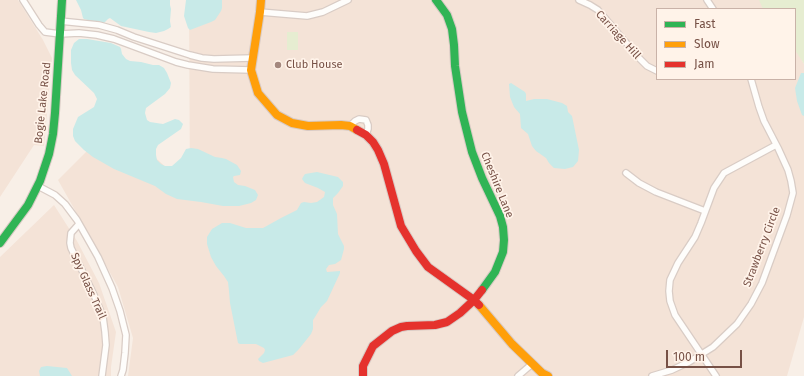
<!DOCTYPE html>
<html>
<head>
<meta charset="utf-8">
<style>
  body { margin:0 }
  #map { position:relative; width:804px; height:376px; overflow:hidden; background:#f8efe7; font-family:"Fira Sans",sans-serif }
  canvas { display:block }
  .legend { position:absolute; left:656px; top:8px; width:140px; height:72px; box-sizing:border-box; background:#fff3e9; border:1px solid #c9b2a8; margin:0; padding:5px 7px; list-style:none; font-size:12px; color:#775146 }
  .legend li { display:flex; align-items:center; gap:8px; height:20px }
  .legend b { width:20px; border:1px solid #c9b2a8 }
  .scale { position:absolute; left:666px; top:350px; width:76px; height:18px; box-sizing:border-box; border:2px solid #775146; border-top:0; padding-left:5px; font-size:12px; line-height:14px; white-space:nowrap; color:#775146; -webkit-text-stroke:3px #fff3e9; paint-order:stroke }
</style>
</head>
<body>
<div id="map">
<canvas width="804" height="376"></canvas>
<ul class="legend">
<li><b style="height:5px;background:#30b455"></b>Fast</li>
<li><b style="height:5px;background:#ff9f0a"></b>Slow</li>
<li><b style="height:5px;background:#e5322d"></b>Jam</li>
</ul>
<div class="scale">100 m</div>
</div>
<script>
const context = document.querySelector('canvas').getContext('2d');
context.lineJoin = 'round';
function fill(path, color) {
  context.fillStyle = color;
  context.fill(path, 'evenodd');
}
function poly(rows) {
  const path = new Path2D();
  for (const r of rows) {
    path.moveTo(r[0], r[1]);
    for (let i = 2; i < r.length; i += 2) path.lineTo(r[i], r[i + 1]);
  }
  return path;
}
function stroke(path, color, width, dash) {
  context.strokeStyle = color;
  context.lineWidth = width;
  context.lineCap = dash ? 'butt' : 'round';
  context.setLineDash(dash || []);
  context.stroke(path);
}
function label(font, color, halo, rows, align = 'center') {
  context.font = font + ' "Fira Sans",sans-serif';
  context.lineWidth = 3.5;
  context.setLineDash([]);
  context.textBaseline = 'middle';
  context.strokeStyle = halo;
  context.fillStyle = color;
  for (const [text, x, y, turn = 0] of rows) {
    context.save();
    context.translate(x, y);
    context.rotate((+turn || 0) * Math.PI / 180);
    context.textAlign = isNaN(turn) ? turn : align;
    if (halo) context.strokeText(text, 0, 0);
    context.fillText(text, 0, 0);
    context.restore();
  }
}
const residential = poly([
  [0,0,18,0,43,40,52,58,44,146,34,145,0,197],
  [189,0,766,0,772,9,657,9,657,79,795,79,795,48,804,64,804,317,787,376,128,376,133,338,118,287,58,180,116,122,190,189],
  [54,205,77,241,99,283,116,332,111,367,111,376,0,376,0,257]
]);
const green = poly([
  [759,0,804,0,804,64,795,50,795,9,763,9],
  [287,32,298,32,298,50,287,50]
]);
const water = poly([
  [76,0,170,0,170,5,171,9,170,21,171,27,168,29,164,31,156,33,149,32,121,26,110,18,108,19,104,23,102,24,84,19,83,18,81,10],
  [186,0,222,0,222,8,221,11,215,20,211,22,190,30,188,28,184,16],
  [79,39,87,39,111,43,120,47,121,49,122,54,126,59,130,61,141,62,153,65,159,65,164,68,167,73,171,83,170,88,165,94,150,105,146,108,145,113,147,120,150,122,163,124,175,119,179,120,183,124,181,129,158,145,156,149,156,155,157,160,161,164,165,166,172,166,181,158,186,149,191,148,198,149,215,157,222,158,226,159,237,165,241,171,240,175,234,176,233,177,234,182,238,185,245,186,255,190,258,195,256,200,251,203,239,206,223,206,201,202,177,199,166,194,155,186,114,169,93,157,84,150,75,141,73,136,73,129,78,117,94,107,97,99,94,93,75,75,72,70,71,63,71,50,74,43],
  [801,73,804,73,804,116,802,115,797,101,795,88],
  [511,83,525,92,526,94,526,101,534,99,547,99,562,103,567,106,568,112,572,116,579,150,578,161,573,167,565,169,554,168,549,163,546,158,536,151,532,146,528,134,521,128,520,114,514,107,510,97,509,84],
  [317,172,338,177,343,182,343,186,338,193,333,198,333,205,337,214,338,234,344,246,344,249,341,260,335,264,329,265,326,269,327,272,340,271,340,273,327,301,321,307,315,317,313,320,313,329,311,334,299,349,293,355,263,363,259,361,258,359,264,353,265,350,264,348,256,344,240,344,238,343,230,303,229,291,228,282,224,276,216,266,211,257,207,244,207,237,212,229,222,223,230,223,246,228,263,228,281,218,297,210,301,203,304,202,311,203,317,202,324,197,325,192,318,188,305,183,302,179,303,177,305,174],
  [47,366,67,368,72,376,40,376,39,371,41,367]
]);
const street = poly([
  [23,0,39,25,45,32,60,34,79,33,97,35,114,39,176,62,188,65,213,69,251,70],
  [579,0,590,5,598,10,640,59,647,66,657,71],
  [707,0,713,9],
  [260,12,307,16,323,12,348,0],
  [60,21,99,25,117,30,134,37,190,55,202,58,214,59,252,58],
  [350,126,355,121,359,119,366,120,368,125,368,129,366,135],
  [626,173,639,183,656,192,705,211],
  [38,186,55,195,65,204,77,220,98,257,112,288,120,311,126,335,125,353,123,370,121,376],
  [79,224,71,233,70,243,71,248,94,295,103,317,105,332,106,345,102,376],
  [518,376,532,364],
  [652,376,672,370,689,362,713,347,737,324,751,304,762,283,787,215,793,193,791,181,788,170,778,148,764,121,759,107,751,79],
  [716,376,675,315,670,301,669,291,670,280,678,263,695,237,701,223,714,188,724,173,776,145]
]);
const fast = poly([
  [436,0,447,15,452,29,454,45,455,66,462,112,472,152,482,178,500,216,503,227,504,240,503,252,495,272,482,290],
  [0,243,28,205,40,181,49,154,53,134,55,113,62,0]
]);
const slow = poly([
  [261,0,260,12,251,70,258,93,277,115,292,123,308,126,341,125,350,126,357,130],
  [479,305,512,344,542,373,548,376]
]);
const jam = poly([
  [357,130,366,135,373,142,378,150,384,164,401,226,416,251,428,267,474,300,479,305],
  [363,376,363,366,373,346,392,331,401,327,407,326,435,325,447,322,460,313,474,300,482,290]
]);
const markers = [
  [278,65,4,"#a4887e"]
];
const streetNames = [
  ["Carriage Hill",618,35,48],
  ["Bogie Lake Road",43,103,-84],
  ["Cheshire Lane",497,185,68],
  ["Strawberry Circle",762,247,-69],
  ["Spy Glass Trail",88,286,66]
];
const poiNames = [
  ["Club House",286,65]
];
fill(residential, '#f4e3d7');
fill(green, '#e6edd1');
fill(water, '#c8eae8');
stroke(street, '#d9ccc5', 8);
stroke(fast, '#d8cac4', 10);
stroke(slow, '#d8cac4', 10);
stroke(jam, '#d8cac4', 10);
stroke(street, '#fefdfb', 5.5);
stroke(fast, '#30b455', 8);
stroke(slow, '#ff9f0a', 8);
stroke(jam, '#e5322d', 8);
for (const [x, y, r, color] of markers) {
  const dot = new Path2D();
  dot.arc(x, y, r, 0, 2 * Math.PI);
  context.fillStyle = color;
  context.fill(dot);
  stroke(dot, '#fff3e9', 1.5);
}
label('11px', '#775146', '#fff3e9', streetNames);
label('11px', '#775146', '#fff3e9', poiNames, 'left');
</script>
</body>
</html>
